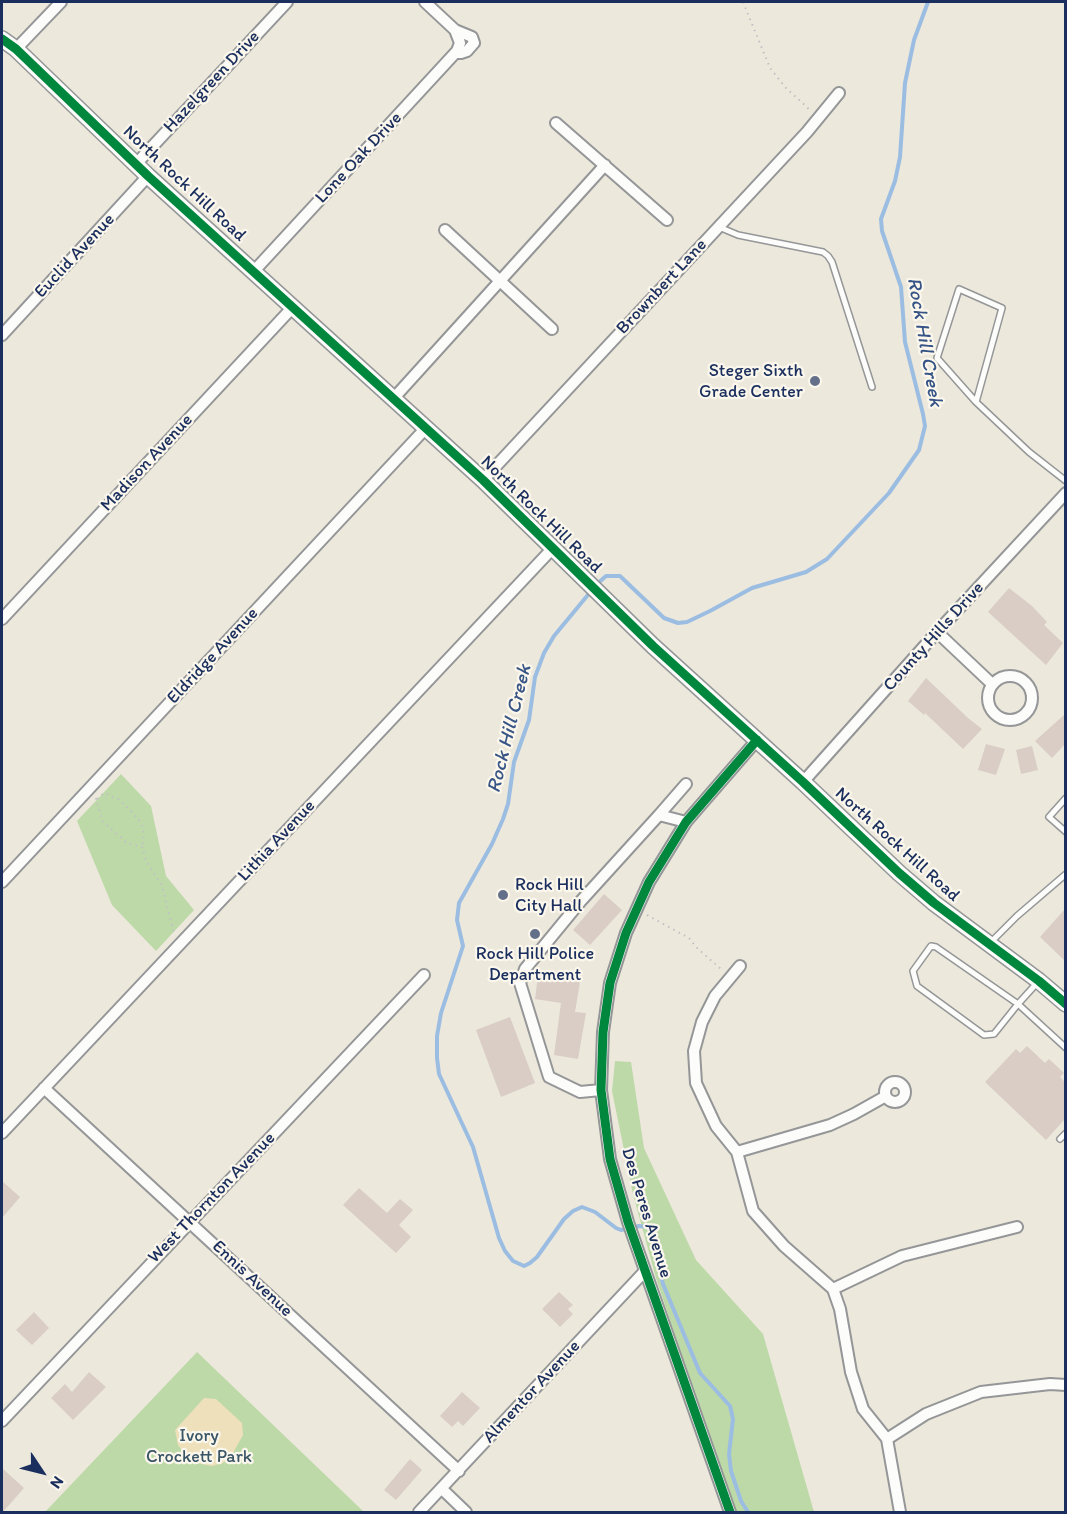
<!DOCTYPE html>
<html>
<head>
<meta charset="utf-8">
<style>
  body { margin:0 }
  #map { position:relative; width:1067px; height:1514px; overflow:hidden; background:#ece8dc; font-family:Itim,sans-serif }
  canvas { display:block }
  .frame { position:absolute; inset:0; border:3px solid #1b2f5e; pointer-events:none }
  .north { position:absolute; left:12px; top:1442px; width:60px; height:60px; -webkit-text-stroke:4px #fbf7ec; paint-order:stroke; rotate:125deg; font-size:16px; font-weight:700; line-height:24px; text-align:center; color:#1b2f5e }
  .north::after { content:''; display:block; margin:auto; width:21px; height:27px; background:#1b2f5e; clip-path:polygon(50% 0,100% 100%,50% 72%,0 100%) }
</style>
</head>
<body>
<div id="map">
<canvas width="1067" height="1514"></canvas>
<div class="frame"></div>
<div class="north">N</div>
</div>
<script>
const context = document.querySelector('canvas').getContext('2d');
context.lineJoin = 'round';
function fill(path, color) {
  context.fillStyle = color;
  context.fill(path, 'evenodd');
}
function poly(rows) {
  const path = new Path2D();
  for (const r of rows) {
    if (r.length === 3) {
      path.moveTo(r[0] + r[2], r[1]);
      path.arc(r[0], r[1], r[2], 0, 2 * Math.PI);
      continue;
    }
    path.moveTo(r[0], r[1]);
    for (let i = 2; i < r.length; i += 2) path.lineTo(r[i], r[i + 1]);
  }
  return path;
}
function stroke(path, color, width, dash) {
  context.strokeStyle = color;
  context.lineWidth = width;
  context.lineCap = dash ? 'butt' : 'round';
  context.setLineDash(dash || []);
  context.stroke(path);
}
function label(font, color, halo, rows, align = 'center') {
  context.font = font + ' Itim,sans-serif';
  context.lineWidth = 4.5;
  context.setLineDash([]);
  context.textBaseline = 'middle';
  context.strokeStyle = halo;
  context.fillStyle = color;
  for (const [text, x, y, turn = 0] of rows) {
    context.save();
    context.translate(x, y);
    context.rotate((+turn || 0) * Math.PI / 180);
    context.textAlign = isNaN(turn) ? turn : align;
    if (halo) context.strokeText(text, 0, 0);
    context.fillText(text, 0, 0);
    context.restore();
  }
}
const green = poly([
  [121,774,151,806,166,876,194,910,156,951,112,905,77,821],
  [615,1061,631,1062,644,1148,696,1260,763,1334,814,1512,733,1512,656,1278,633,1194,612,1091],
  [197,1352,364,1512,45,1512]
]);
const sand = poly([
  [204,1398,216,1399,242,1423,243,1435,232,1455,223,1463,212,1466,197,1463,186,1456,178,1445,175,1430]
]);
const stream = poly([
  [596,585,606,576,620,576,664,618,678,623,687,622,710,611,752,588,806,572,827,559,889,493,919,450,925,426,923,414,905,342,901,287,882,231,881,219,895,181,900,157,905,83,914,40,928,2],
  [592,590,554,636,544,653,535,677,529,720,514,762,508,804,503,819,492,844,459,903,457,920,463,946,441,1013,437,1036,437,1058,439,1074,473,1147,499,1238,505,1251,513,1261,524,1266,530,1263,537,1257,564,1219,573,1211,582,1207,595,1212,616,1228,621,1230,639,1226,648,1227,651,1232,663,1284,700,1373,730,1406,733,1419,729,1454,731,1471,741,1501,748,1512]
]);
const building = poly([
  [1009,588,1032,606,1047,622,1044,625,1063,643,1046,665,988,612],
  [926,678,968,718,982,729,963,749,925,713,924,715,908,701],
  [1065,714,1065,744,1052,758,1035,741],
  [986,744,1005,749,996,775,978,770],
  [1032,746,1038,770,1021,774,1016,750],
  [604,894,622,910,590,945,573,930],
  [1065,909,1065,961,1040,937],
  [538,976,580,982,575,1012,586,1013,578,1059,554,1055,561,1003,535,999],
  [510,1017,535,1083,501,1097,476,1030],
  [1027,1046,1045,1063,1049,1059,1064,1073,1060,1077,1065,1082,1065,1119,1046,1140,985,1082,1016,1049,1020,1053],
  [2,1181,20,1197,2,1218],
  [359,1188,387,1213,400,1199,413,1210,399,1225,411,1237,396,1253,343,1205],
  [559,1292,573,1305,568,1309,573,1314,560,1327,542,1309],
  [34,1312,49,1328,32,1345,16,1330],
  [89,1372,106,1387,73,1420,51,1398,65,1384,72,1392],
  [462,1392,480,1408,463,1426,458,1421,452,1427,440,1416],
  [410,1459,422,1470,396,1500,384,1490],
  [2,1468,24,1488,3,1512,2,1512]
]);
const path = poly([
  [743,2,770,68,786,88,810,110],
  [96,798,102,821,127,843,142,847,146,860,162,886,174,933],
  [97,799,104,793,118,799,133,813,142,824,144,835,142,847],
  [647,915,689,938,696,947,722,970]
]);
const lane = poly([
  [719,227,738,235,823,252,828,256,832,262,872,387],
  [976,402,1002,308,959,289,937,358,976,402,1029,452,1066,481],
  [1066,798,1049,817,1066,832],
  [990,943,1017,916,1066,874],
  [1037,983,1018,1004,994,1034,984,1035,917,986,913,971,931,946,936,947,1018,1004,1066,1048],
  [1060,1139,1066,1133]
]);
const street = poly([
  [455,30,472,37,474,43,467,51,461,53,456,53],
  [16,49,61,2],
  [556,123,667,220],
  [137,163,287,2],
  [445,230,552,329],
  [254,271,457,51,460,43,455,30,425,2],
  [2,335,148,176],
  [393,399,605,165],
  [483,480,807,132,839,93],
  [2,619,292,308],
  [937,632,992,684],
  [1010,698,22],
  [803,782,937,632,1066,493],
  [659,815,686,784],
  [2,882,425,429],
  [740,966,715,996,702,1022,694,1051,696,1083,716,1126,737,1152,753,1211,784,1246,833,1289,840,1309,851,1372,863,1409,887,1439,900,1512],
  [895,1092,10],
  [44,1088,459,1471],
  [601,1090,580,1092,549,1077,520,983,525,969,580,902,659,815,686,822],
  [2,1133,552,549],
  [737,1152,830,1125,854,1114,886,1096],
  [833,1289,902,1256,1017,1227],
  [2,1421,424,975],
  [887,1439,926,1414,981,1392,1050,1384,1066,1385],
  [442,1489,466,1512],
  [419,1512,645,1271],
  [730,1512,628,1222,610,1159,601,1090,603,1032,610,983,626,933,649,882,686,822,757,740]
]);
const secondary = poly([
  [2,39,16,49,148,176,483,480,653,646,803,782,899,873,934,903,1039,981,1066,1004]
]);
const cycleway = poly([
  [2,39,16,49,148,176,483,480,653,646,803,782,899,873,934,903,1039,981,1066,1004],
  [730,1512,628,1222,610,1159,601,1090,603,1032,610,983,626,933,649,882,686,822,757,740]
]);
const markers = [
  [815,381,6,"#64708a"],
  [503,895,6,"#64708a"],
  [535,934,6,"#64708a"]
];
const streetNames = [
  ["Hazelgreen Drive",212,82,-47],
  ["Lone Oak Drive",359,158,-47],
  ["North Rock Hill Road",184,184,43],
  ["Euclid Avenue",75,256,-47],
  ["Brownbert Lane",662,287,-47],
  ["Madison Avenue",147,463,-47],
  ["North Rock Hill Road",541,515,44],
  ["County Hills Drive",934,637,-48],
  ["Eldridge Avenue",213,656,-47],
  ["Lithia Avenue",277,841,-47],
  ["North Rock Hill Road",897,845,42],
  ["West Thornton Avenue",212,1198,-46],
  ["Des Peres Avenue",646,1213,73],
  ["Ennis Avenue",252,1279,43],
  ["Almentor Avenue",532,1392,-47]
];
const poiNames = [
  ["Steger Sixth",803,371],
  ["Grade Center",803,392],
  ["Rock Hill",515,885,"left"],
  ["City Hall",515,906,"left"],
  ["Rock Hill Police",535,954,"center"],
  ["Department",535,975,"center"]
];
const parkNames = [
  ["Ivory",199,1436],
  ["Crockett Park",199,1457]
];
const waterNames = [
  ["Rock Hill Creek",924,342,80],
  ["Rock Hill Creek",510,729,-76]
];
fill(green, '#bdd9a8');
fill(sand, '#ede0ba');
stroke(stream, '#9cbde2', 4);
fill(building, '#d9cdc6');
stroke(lane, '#949697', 8);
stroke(street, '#949697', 14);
stroke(secondary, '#949697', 18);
stroke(path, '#c0c1c3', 2, [1.5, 4.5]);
stroke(lane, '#fcfcfa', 5);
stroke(street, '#fcfcfa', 10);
stroke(secondary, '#fcfcfa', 15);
stroke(cycleway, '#00873e', 9);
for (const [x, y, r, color] of markers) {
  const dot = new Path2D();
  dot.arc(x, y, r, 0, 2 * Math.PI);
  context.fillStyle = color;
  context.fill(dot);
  stroke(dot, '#fbf7ec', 2);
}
label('18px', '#1b2f5e', '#fbf7ec', streetNames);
label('18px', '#1b2f5e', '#fbf7ec', poiNames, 'right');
label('18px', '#3a5666', '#fbf7ec', parkNames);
label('italic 20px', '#375486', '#fbf7ec', waterNames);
</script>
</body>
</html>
